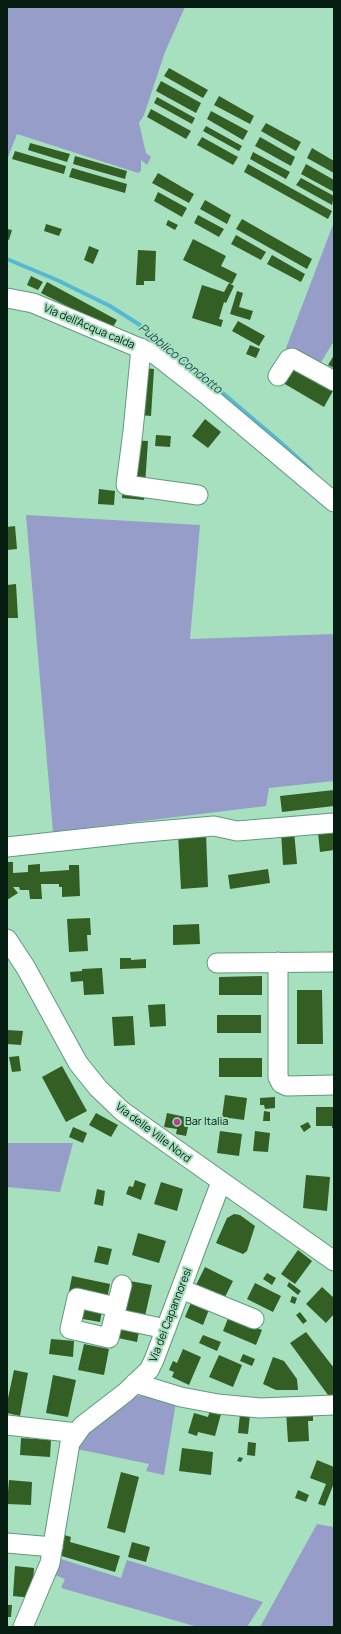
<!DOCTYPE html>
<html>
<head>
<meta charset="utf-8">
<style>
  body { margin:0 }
  #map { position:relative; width:341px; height:1634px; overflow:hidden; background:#a6e0be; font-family:Manrope,sans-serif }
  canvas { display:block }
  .frame { position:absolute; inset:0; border:8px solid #061d11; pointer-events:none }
</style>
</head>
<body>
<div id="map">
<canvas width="341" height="1634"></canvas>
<div class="frame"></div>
</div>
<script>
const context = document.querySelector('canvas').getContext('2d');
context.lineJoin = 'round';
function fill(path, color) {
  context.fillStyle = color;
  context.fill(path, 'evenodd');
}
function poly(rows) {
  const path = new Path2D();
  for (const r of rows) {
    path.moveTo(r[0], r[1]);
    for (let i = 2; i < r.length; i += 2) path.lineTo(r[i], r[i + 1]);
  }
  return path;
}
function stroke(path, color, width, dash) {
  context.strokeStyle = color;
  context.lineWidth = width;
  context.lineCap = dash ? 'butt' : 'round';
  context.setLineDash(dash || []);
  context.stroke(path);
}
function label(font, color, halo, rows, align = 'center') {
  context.font = font + ' Manrope,sans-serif';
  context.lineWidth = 4;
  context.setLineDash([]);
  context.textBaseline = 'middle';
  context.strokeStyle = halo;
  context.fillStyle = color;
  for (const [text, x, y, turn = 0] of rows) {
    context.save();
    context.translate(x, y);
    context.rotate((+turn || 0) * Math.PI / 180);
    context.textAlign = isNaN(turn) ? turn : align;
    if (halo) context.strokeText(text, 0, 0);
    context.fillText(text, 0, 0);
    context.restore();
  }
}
const green = poly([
  [7,7,185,7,165,52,144,115,139,123,146,153,151,157,147,165,141,160,141,171,138,173,17,134,7,160],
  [334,222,334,341,318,367,286,348],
  [26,515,200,525,190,639,334,634,334,781,269,788,266,806,53,832],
  [7,1143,73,1143,60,1192,7,1187],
  [147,1395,176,1402,164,1475,146,1471,149,1464,77,1449,87,1428,127,1399,137,1396],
  [317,1524,334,1527,334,1627,260,1627],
  [58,1558,121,1578,127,1560,263,1602,247,1627,198,1627,61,1588,65,1579,55,1575]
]);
const stream = poly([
  [7,259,57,280,110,306,151,332,279,441,311,470]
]);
const building = poly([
  [169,68,208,90,203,98,164,76],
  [161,81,201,103,196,113,156,91],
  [219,96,254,116,250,124,214,105],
  [157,97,195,118,192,124,154,103],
  [151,109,191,131,186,139,147,117],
  [211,111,248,131,243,140,207,119],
  [266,123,301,142,296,151,261,131],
  [206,126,242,146,239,151,203,131],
  [202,137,238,157,233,165,197,145],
  [260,137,295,157,291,166,255,146],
  [30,143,70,154,67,162,28,150],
  [312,148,334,161,334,173,307,158],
  [15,151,66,166,64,174,12,159],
  [253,152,290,172,286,179,250,159],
  [75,156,127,171,125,179,73,164],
  [248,164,332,211,328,219,244,172],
  [306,164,334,180,334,192,301,174],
  [72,168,127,184,125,193,69,177],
  [158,173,194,194,189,203,152,183],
  [301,178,334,196,332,205,296,185],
  [158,192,187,208,182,217,154,201],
  [205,200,231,215,227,224,200,209],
  [198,215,224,229,219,237,194,223],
  [242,219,312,259,307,269,236,229],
  [168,220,178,225,175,230,166,225],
  [46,224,62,229,59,236,44,231],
  [7,229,12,230,9,240,7,239],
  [236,235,266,252,261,260,231,244],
  [193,239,226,256,221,266,237,274,232,284,183,260],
  [89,246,99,250,93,264,84,260],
  [138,250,156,251,155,281,144,281,144,285,136,285],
  [272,255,305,274,301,282,267,264],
  [31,276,43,282,38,290,27,285],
  [47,282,117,320,112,329,41,293],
  [229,283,234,286,226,303,224,302,219,319,223,320,221,327,192,318,202,285,224,292],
  [237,291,243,293,239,307,253,311,250,320,230,314],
  [238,321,265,336,259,346,232,331],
  [250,345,260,349,256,358,246,354],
  [334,355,334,368,328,365],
  [288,363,334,389,324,407,278,380],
  [133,367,154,369,151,416,129,414],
  [205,419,221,432,208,448,192,436],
  [156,435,171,436,170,447,155,446],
  [126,440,148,441,144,500,122,498],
  [99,489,115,491,114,505,98,504],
  [15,526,17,549,7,550,7,527],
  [16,584,18,618,7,618,7,585],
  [334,790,334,806,282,812,280,796],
  [294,831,297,864,283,865,281,832],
  [334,831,334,850,320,852,318,833],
  [206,833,208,887,181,889,178,834],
  [7,862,13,862,13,873,28,872,28,865,40,864,40,872,69,870,69,865,79,865,80,896,62,897,62,887,59,887,59,884,41,884,42,899,30,899,29,890,20,890,19,887,13,887,18,893,7,900],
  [268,869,270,883,230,889,228,875],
  [90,918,91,935,87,935,88,951,69,952,67,919],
  [199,924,200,944,173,945,173,925],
  [120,958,131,958,131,960,146,959,146,968,120,969],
  [102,968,104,994,84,995,83,981,71,982,70,972,82,971,82,969],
  [262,976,262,995,219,995,219,977],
  [297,990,322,990,323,1044,297,1044],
  [165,1004,166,1026,150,1027,148,1005],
  [217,1015,261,1015,261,1033,217,1033],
  [133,1016,135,1045,114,1046,112,1017],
  [7,1030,23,1031,21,1045,7,1044],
  [19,1056,21,1071,12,1072,9,1057],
  [219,1058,262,1058,262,1077,219,1077],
  [62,1066,87,1111,66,1122,42,1077],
  [225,1095,247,1098,244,1120,222,1117],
  [275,1097,275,1108,265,1109,264,1105,260,1105,260,1098],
  [316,1107,334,1107,334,1128,332,1128,332,1126,316,1126],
  [264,1111,270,1112,270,1121,263,1121],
  [96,1113,118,1125,111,1137,89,1125],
  [167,1113,190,1118,186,1136,176,1134,177,1129,164,1127],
  [308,1122,311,1127,304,1132,300,1126],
  [73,1127,87,1133,83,1143,69,1137],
  [220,1131,242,1134,239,1156,217,1153],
  [255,1131,270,1133,268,1152,253,1151],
  [306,1175,330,1177,327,1211,303,1208],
  [135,1180,146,1184,141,1200,126,1194,129,1186,133,1187],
  [161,1182,183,1189,177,1211,154,1204],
  [97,1189,105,1191,103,1206,94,1204],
  [234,1214,240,1215,255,1226,247,1251,243,1254,216,1243,227,1218],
  [138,1233,166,1241,159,1263,132,1255],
  [98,1246,112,1249,108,1265,94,1262],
  [298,1250,312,1261,295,1284,281,1274],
  [205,1267,233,1281,224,1299,196,1285],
  [267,1273,276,1278,272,1285,263,1279],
  [72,1276,110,1284,107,1299,69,1291],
  [130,1281,152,1285,145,1316,124,1312],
  [289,1282,301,1291,298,1295,287,1286],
  [255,1283,281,1296,273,1312,247,1299],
  [322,1287,334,1298,334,1314,326,1323,306,1304],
  [292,1296,297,1298,295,1304,290,1302],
  [81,1300,103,1304,100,1322,77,1318],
  [192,1300,210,1307,203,1325,185,1317],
  [300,1312,307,1321,303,1324,296,1315],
  [229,1316,262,1330,256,1345,223,1331],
  [122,1317,141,1321,137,1342,118,1338],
  [306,1332,334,1368,334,1395,328,1395,290,1343],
  [203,1335,221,1342,217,1351,199,1343],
  [51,1339,74,1341,73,1357,49,1354],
  [84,1344,109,1349,104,1375,78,1370],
  [183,1349,201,1357,189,1385,172,1377,174,1372,169,1370,173,1361,177,1363],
  [243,1354,255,1359,252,1366,240,1361],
  [219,1355,242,1365,233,1387,209,1377],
  [273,1357,284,1361,297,1379,298,1390,276,1390,263,1384],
  [14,1370,28,1373,20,1416,7,1413,7,1403],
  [53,1375,76,1380,68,1417,46,1413],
  [313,1409,313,1421,308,1421,309,1441,288,1442,286,1411],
  [210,1410,221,1414,215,1436,198,1432,197,1436,188,1433,194,1413,208,1417],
  [240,1414,250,1415,248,1434,238,1433],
  [21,1438,51,1440,50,1457,20,1455],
  [248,1442,256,1443,255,1456,247,1455],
  [182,1448,213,1452,211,1475,179,1471],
  [239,1457,243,1458,241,1462,237,1461],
  [317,1460,334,1467,334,1483,325,1506,318,1504,326,1484,310,1478],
  [121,1472,139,1477,125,1533,107,1528],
  [9,1480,32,1482,31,1505,7,1504],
  [298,1490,309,1495,306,1502,295,1498],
  [61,1534,71,1537,70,1542,120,1556,115,1572,55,1554],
  [132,1542,150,1547,146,1562,128,1557],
  [15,1566,34,1568,32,1598,13,1596],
  [7,1605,12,1605,11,1617,7,1617]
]);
const minor = poly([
  [7,298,33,303,156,355,207,395,334,502],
  [141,348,133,431,126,485,198,495],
  [278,376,289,359,292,358,334,381],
  [7,847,135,833,214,826,237,831,334,823],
  [7,939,26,968,78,1063,98,1088,122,1111,334,1261],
  [278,962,278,1077,281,1083,287,1086,334,1085],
  [217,963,334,962],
  [181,1289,254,1319],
  [116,1307,77,1298,70,1329,109,1338,122,1285],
  [114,1318,166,1329],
  [135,1383,181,1397,218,1404,260,1408,334,1405],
  [7,1425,77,1433],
  [7,1543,53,1547],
  [23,1627,50,1563,70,1443,82,1426,126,1392,149,1370,154,1360,221,1182]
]);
const markers = [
  [177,1122,4,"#b64199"]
];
const streetNames = [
  ["Via dell'Acqua calda",89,327,23],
  ["Via delle Ville Nord",153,1133,37],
  ["Via dei Capannoresi",171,1315,-69]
];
const poiNames = [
  ["Bar Italia",185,1122]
];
const waterNames = [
  ["Pubblico Condotto",180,359,39]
];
fill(green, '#979dc9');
stroke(stream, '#55b9d4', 4);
fill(building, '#335f24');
stroke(minor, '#609979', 21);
stroke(minor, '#fff', 19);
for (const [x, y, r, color] of markers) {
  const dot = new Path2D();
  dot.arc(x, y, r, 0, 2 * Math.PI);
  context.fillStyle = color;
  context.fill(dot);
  stroke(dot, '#a6e0be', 1.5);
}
label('11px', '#061d11', '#a6e0be', streetNames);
label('11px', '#061d11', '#a6e0be', poiNames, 'left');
label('italic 12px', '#24505c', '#a6e0be', waterNames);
</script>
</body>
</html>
